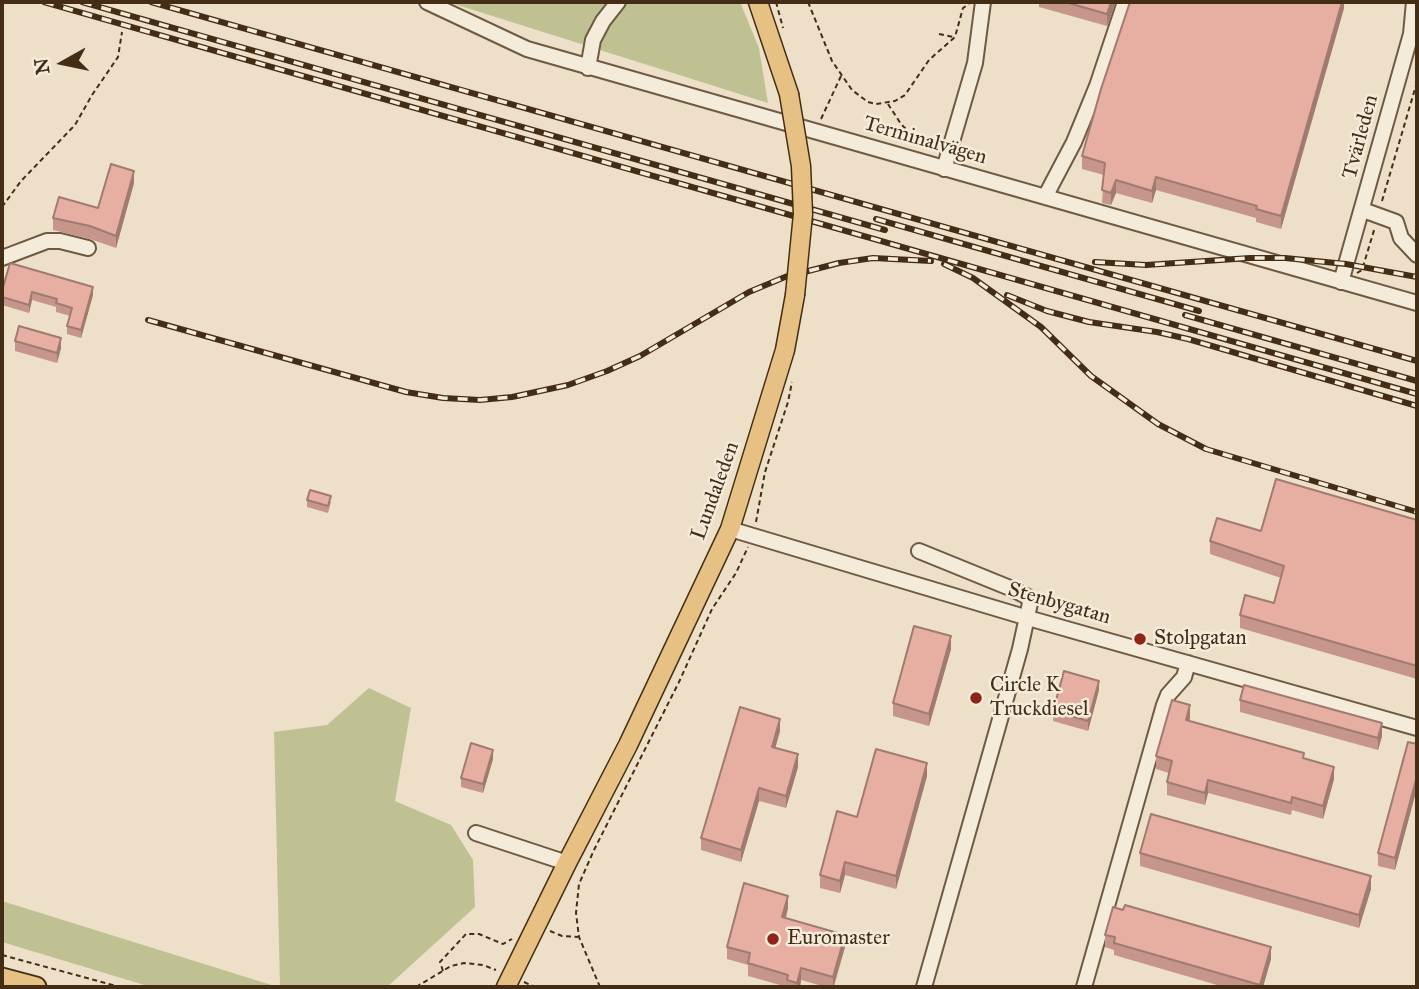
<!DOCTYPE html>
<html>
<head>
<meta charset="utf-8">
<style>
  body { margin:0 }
  #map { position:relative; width:1419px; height:989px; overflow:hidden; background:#eee0c8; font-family:"IM FELL Great Primer",serif }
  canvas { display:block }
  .frame { position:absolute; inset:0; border:4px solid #432e15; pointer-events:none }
  .north { position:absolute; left:28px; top:28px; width:70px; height:70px; -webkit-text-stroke:5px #f4ebdb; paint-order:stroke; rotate:261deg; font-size:19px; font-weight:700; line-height:28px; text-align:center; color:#432e15 }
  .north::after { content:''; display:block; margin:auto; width:24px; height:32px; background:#432e15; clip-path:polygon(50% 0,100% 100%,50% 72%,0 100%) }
</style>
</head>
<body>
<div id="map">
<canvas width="1419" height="989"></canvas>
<div class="frame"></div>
<div class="north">N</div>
</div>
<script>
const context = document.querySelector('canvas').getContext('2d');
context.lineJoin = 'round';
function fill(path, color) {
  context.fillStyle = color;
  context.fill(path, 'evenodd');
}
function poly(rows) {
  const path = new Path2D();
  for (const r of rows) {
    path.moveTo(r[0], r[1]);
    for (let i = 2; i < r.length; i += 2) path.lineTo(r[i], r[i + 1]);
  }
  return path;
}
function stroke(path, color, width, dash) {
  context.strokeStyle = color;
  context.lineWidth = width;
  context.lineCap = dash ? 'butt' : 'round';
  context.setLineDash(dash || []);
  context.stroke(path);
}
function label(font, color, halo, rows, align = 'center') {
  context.font = font + ' "IM FELL Great Primer",serif';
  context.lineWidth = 5;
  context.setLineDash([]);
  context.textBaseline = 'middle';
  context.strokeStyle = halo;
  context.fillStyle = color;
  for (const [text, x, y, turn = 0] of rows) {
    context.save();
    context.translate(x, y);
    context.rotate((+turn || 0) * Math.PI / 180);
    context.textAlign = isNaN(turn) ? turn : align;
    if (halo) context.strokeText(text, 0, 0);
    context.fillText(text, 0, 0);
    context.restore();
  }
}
const green = poly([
  [448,2,740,2,759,48,768,103],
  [369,688,411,708,395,801,451,825,473,860,475,907,387,987,280,987,274,732,327,725],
  [2,901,278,987,151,987,2,942]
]);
const path = poly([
  [776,2,783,28],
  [808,2,832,61,852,90,868,102,876,104,895,101,905,95,929,60,955,37,963,8,969,4],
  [939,34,954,37],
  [888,104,901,124,924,148],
  [821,119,841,76],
  [1382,201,1417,82],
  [2,207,21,181,75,125,92,95,118,57,122,32],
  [1357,273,1362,270,1375,227],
  [756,522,765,472,788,402,792,382],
  [550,931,562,936,578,937],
  [2,955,120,987],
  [443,971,440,962,466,934,479,934,503,944,512,939],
  [524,982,535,987],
  [416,987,451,966,464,963,483,965,496,970],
  [600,987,579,937,576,913,579,884,594,850,679,682,712,609,736,573,748,547]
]);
const minor = poly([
  [427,2,527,49,1417,303],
  [588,68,593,40,603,21,618,2],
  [944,169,975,63,983,2],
  [1045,197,1074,142,1097,86,1125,2],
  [1363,210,1396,222,1401,238,1417,255],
  [2,258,47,241,60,241,88,248],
  [1341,282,1411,34,1414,2],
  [730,529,1028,618,1417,728],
  [919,551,1010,588,1028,597,1030,603,1020,649,924,987],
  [476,833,567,863],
  [1084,987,1164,705,1168,695,1184,677,1188,663]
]);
const major = poly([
  [758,2,789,94],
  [506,987,567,863,628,745,730,529,785,350,795,295]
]);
const highway = poly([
  [2,978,36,987]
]);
const rail = poly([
  [44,2,1417,394],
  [82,2,885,230],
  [151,2,1417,361],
  [876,219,1199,311],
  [1095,262,1146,265,1250,258,1285,258,1346,264,1417,277],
  [944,264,973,278,1041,327,1091,376,1158,424,1206,449,1417,512],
  [1007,295,1047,311,1089,322,1157,332,1188,339,1417,406],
  [1185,315,1417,381],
  [148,320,406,392,443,398,480,400,512,397,568,385,607,371,640,356,749,292,785,277,839,263,873,258,931,261]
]);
const majorBridge = poly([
  [789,94,801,166,803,214,795,295]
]);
const wall = poly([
  [1039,2,1116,2,1107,26,1039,7],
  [1344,2,1344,8,1281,229,1256,222,1256,218,1156,190,1152,203,1116,193,1111,205,1102,203,1104,175,1082,169,1082,156],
  [134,183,116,248,90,239,53,230,53,218,98,208],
  [2,291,93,295,81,338,67,334,67,326,70,316,56,312,56,307,32,300,29,313,2,305],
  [15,341,61,348,57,363,15,351],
  [307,500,331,502,328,513,307,507],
  [1417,520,1417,679,1240,628,1240,615,1274,603,1281,578,1210,554,1210,541,1261,531],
  [951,649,929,726,893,716,893,703],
  [1099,690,1088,731,1053,721,1053,711],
  [1240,700,1382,736,1378,750,1240,712],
  [1190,718,1189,721,1304,758,1334,779,1323,819,1292,810,1291,815,1208,793,1205,805,1167,795,1167,782,1169,773,1156,769,1156,756],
  [780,731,775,748,798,767,786,808,759,801,741,862,701,850,701,838],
  [1417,744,1417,788,1395,870,1378,866,1378,853],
  [493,759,483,793,461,787,461,778],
  [927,776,896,889,845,875,840,893,820,888,820,875,857,817],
  [1140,853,1371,889,1359,928,1140,866],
  [788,908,786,918,845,947,834,987,826,987,801,980,800,987,787,987,748,976,748,965,727,959,727,947],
  [1105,935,1271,959,1263,987,1224,987,1114,955,1114,950,1105,947]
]);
const shadedWall = poly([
  [1111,2,1116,2,1107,26,1107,14],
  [1342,2,1344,2,1344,8,1281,229,1281,216],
  [134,171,134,183,116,248,116,236],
  [1156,177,1156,190,1152,203,1152,191],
  [1116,180,1116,193,1111,205,1111,193],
  [93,287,93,295,81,338,81,330],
  [32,292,32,300,29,313,29,305],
  [61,338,61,348,57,363,57,353],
  [951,636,951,649,929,726,929,714],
  [1099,681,1099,690,1088,731,1088,721],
  [1190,705,1190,718,1186,733,1186,720],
  [780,719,780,731,772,760,772,747],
  [1382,723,1382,736,1378,750,1378,738],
  [493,750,493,759,483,793,483,784],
  [798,754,798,767,786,808,786,796],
  [927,763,927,776,896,889,896,876],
  [1334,767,1334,779,1323,819,1323,806],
  [1417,776,1417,788,1395,870,1395,858],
  [1208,780,1208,793,1205,805,1205,793],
  [759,788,759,801,741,862,741,850],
  [845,862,845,875,840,893,840,881],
  [1371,876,1371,889,1359,928,1359,915],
  [788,896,788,908,782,930,782,917],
  [845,935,845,947,833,987,833,977],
  [1271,947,1271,959,1263,987,1260,987],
  [801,968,801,980,800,987,797,987,797,983]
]);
const building = poly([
  [1065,2,1111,2,1107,14,1065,2],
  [1130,2,1342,2,1281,216,1256,209,1257,206,1156,177,1152,191,1116,180,1111,193,1102,190,1105,163,1082,156,1101,89,1130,2],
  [111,164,134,171,116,236,90,226,53,218,59,197,98,208,111,164],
  [10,263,93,287,81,330,67,326,72,308,56,303,57,299,32,292,29,305,2,297,2,291,10,263],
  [19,326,61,338,57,353,15,341,19,326],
  [1276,479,1417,520,1417,666,1240,615,1245,595,1274,603,1284,566,1210,541,1217,518,1261,531,1276,479],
  [310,490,331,496,328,506,307,500,310,490],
  [914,626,951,636,929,714,893,703,914,626],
  [1064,671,1099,681,1088,721,1053,711,1064,671],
  [1244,685,1382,723,1378,738,1240,700,1244,685],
  [1172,700,1190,705,1186,720,1304,753,1303,758,1334,767,1323,806,1292,797,1291,803,1208,780,1205,793,1167,782,1172,761,1156,756,1172,700],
  [740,707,780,719,772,747,798,754,786,796,759,788,741,850,701,838,740,707],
  [1408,742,1417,744,1417,776,1395,858,1378,853,1408,742],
  [471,743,493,750,483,784,461,778,471,743],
  [876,749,927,763,896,876,845,862,840,881,820,875,837,811,857,817,876,749],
  [1151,814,1371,876,1359,915,1140,853,1151,814],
  [744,883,788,896,782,917,845,935,833,977,801,968,797,983,787,980,788,975,748,963,750,953,727,947,744,883],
  [1125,905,1271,947,1260,985,1114,943,1115,937,1105,935,1113,907,1123,910,1125,905]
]);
const markers = [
  [1140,639,7,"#8f2418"],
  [976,698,7,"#8f2418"],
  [773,939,7,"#8f2418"]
];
const streetNames = [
  ["Tvärleden",1361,137,-75],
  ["Terminalvägen",925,141,16],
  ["Lundaleden",716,491,-70],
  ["Stenbygatan",1059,604,16]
];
const poiNames = [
  ["Stolpgatan",1154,639],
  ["Circle K",990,686],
  ["Truckdiesel",990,710],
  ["Euromaster",787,939]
];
fill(green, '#bfc192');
stroke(minor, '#6e5a42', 18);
stroke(major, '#432e15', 21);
stroke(highway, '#432e15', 23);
stroke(path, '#432e15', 2, [5, 3.5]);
stroke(minor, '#f4ebdb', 14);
stroke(major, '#e7c084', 18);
stroke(highway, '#e7c084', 19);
stroke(rail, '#432e15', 6);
stroke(rail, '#f4ebdb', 3.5, [10]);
stroke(majorBridge, '#432e15', 21, []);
stroke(majorBridge, '#e7c084', 18);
fill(wall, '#c6968b');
fill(shadedWall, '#a17a71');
fill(building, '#e6afa2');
stroke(building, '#a17a71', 2);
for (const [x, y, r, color] of markers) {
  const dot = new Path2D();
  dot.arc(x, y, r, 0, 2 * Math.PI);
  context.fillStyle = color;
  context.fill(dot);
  stroke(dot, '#f4ebdb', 2.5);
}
label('21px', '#432e15', '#f4ebdb', streetNames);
label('21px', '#432e15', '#f4ebdb', poiNames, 'left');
</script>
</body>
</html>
